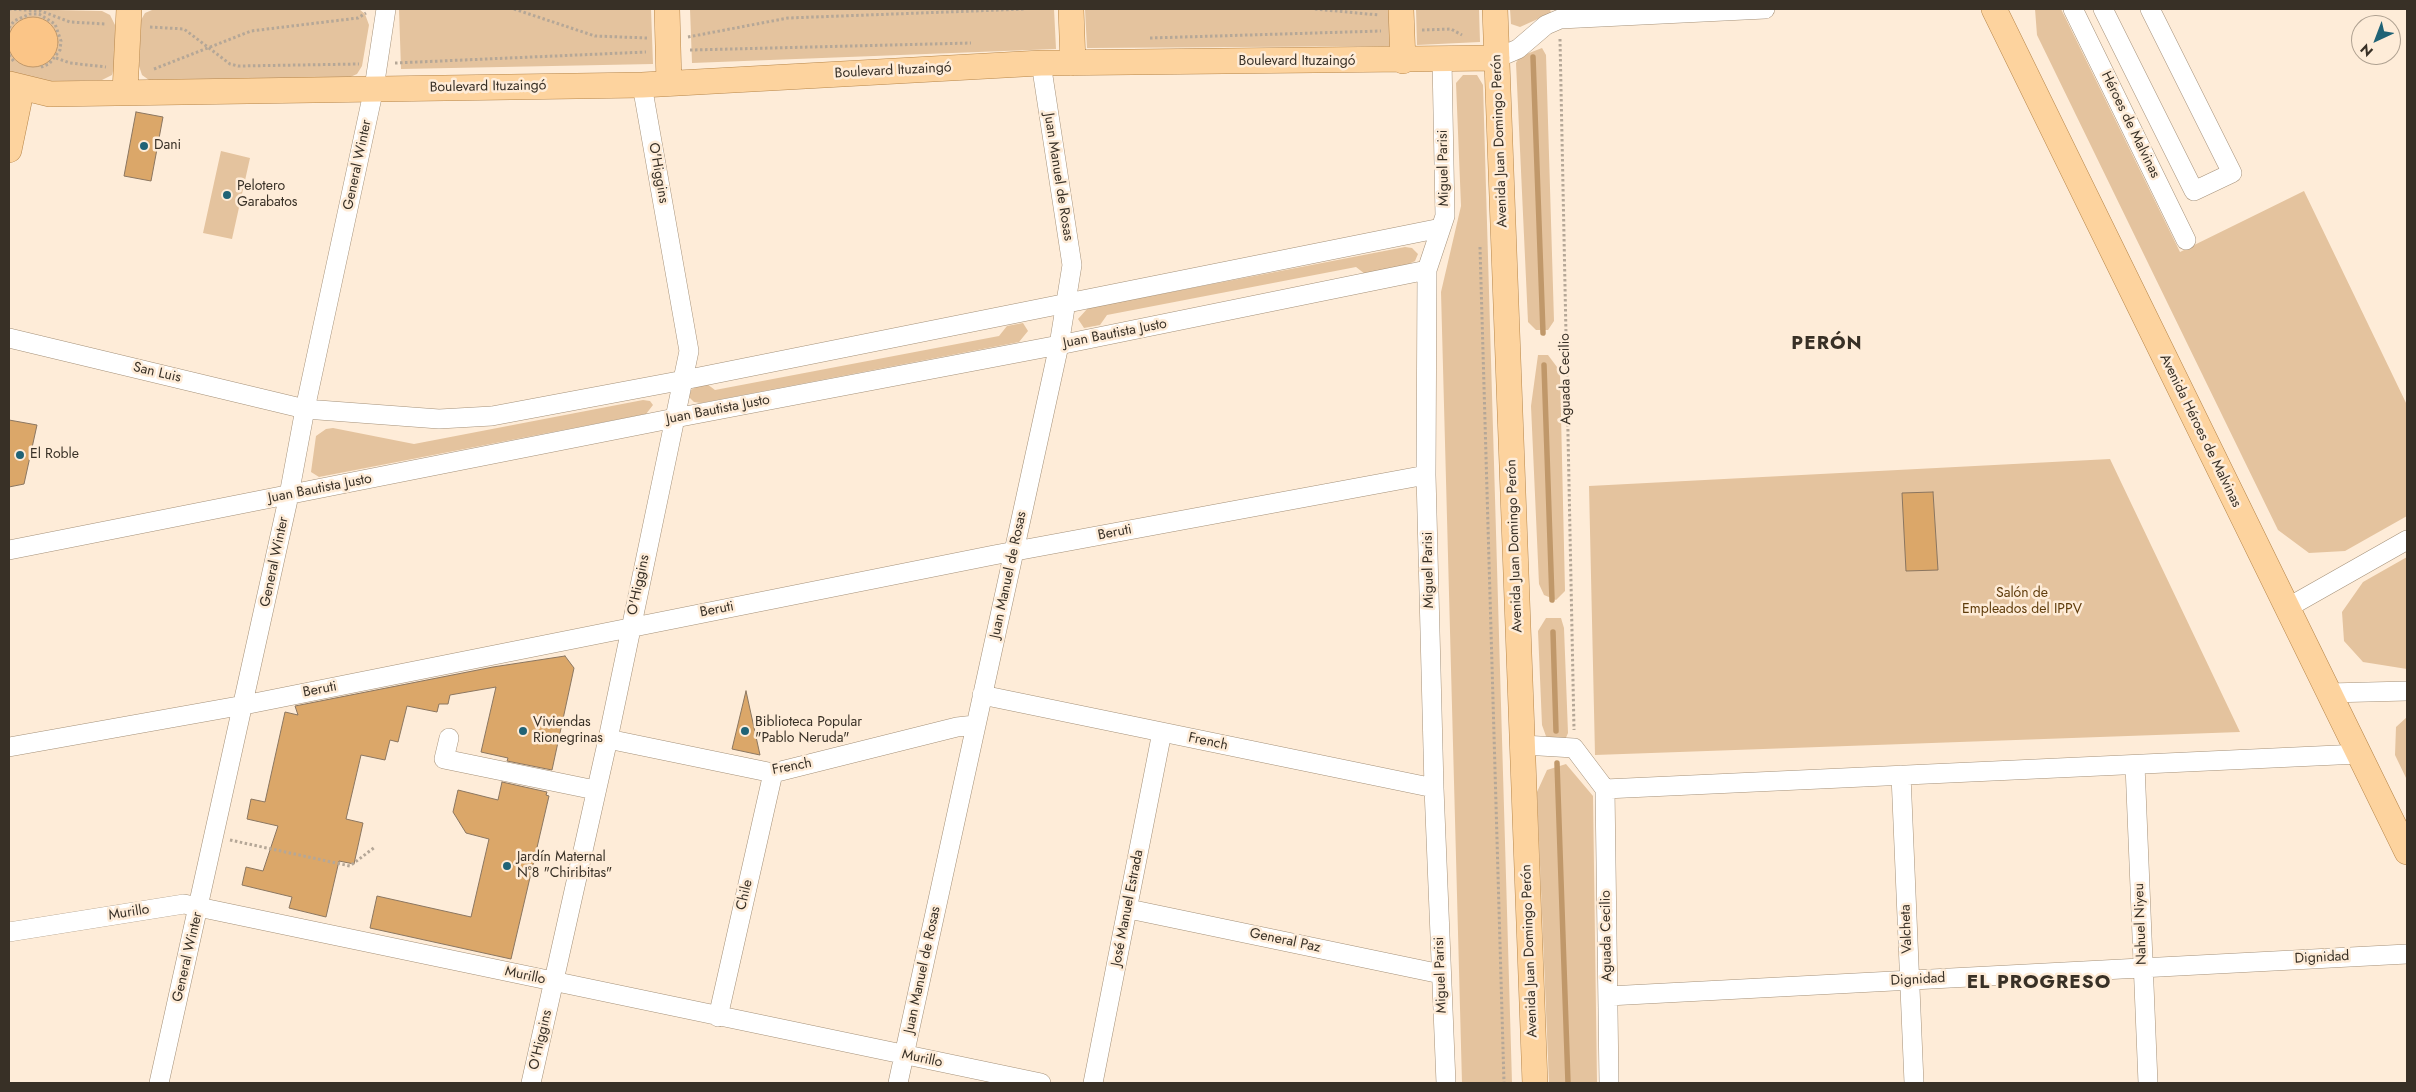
<!DOCTYPE html>
<html>
<head>
<meta charset="utf-8">
<style>
  body { margin:0 }
  #map { position:relative; width:2416px; height:1092px; overflow:hidden; background:#feecd8; font-family:Jost,sans-serif }
  canvas { display:block }
  .frame { position:absolute; inset:0; border:10px solid #383026; pointer-events:none }
  .north { position:absolute; left:2351px; top:15px; width:50px; height:50px; box-sizing:border-box; background:#feecd8; border:1px solid #afa191; border-radius:50%; rotate:223deg; font-size:14px; font-weight:700; line-height:20px; text-align:center; color:#383026 }
  .north::after { content:''; display:block; margin:auto; width:18px; height:22px; background:#206376; clip-path:polygon(50% 0,100% 100%,50% 72%,0 100%) }
</style>
</head>
<body>
<div id="map">
<canvas width="2416" height="1092"></canvas>
<div class="frame"></div>
<div class="north">N</div>
</div>
<script>
const context = document.querySelector('canvas').getContext('2d');
context.lineJoin = 'round';
function fill(path, color) {
  context.fillStyle = color;
  context.fill(path, 'evenodd');
}
function poly(rows) {
  const path = new Path2D();
  for (const r of rows) {
    if (r.length === 3) {
      path.moveTo(r[0] + r[2], r[1]);
      path.arc(r[0], r[1], r[2], 0, 2 * Math.PI);
      continue;
    }
    path.moveTo(r[0], r[1]);
    for (let i = 2; i < r.length; i += 2) path.lineTo(r[i], r[i + 1]);
  }
  return path;
}
function stroke(path, color, width, dash) {
  context.strokeStyle = color;
  context.lineWidth = width;
  context.lineCap = dash ? 'butt' : 'round';
  context.setLineDash(dash || []);
  context.stroke(path);
}
function label(font, color, halo, rows, align = 'center') {
  context.font = font + ' Jost,sans-serif';
  context.lineWidth = 5;
  context.setLineDash([]);
  context.textBaseline = 'middle';
  context.strokeStyle = halo;
  context.fillStyle = color;
  for (const [text, x, y, turn = 0] of rows) {
    context.save();
    context.translate(x, y);
    context.rotate((+turn || 0) * Math.PI / 180);
    context.textAlign = isNaN(turn) ? turn : align;
    if (halo) context.strokeText(text, 0, 0);
    context.fillText(text, 0, 0);
    context.restore();
  }
}
const green = poly([
  [9,9,102,11,110,15,115,25,115,64,112,75,102,80,51,82,9,72],
  [234,9,359,9,365,14,369,25,362,66,357,74,348,78,149,80,142,75,139,66,141,20,145,13,152,10],
  [399,9,651,9,653,64,401,69],
  [690,9,1054,9,1056,49,692,63],
  [1085,9,1389,9,1391,46,1087,48],
  [1416,9,1479,9,1480,42,1417,45],
  [1510,9,1550,9,1551,13,1520,27,1511,24],
  [2035,9,2061,9,2180,252,2304,191,2407,405,2407,516,2345,551,2309,553,2278,530,2037,35],
  [1542,48,1546,55,1554,321,1548,330,1536,330,1528,322,1516,63,1519,57],
  [1463,75,1477,75,1483,85,1512,1083,1462,1083,1441,292,1461,206,1456,83],
  [221,151,250,158,232,239,203,233],
  [1405,247,1412,248,1418,254,1415,261,1407,265,1365,274,1356,267,1107,315,1100,325,1084,328,1078,319,1088,308],
  [1023,323,1028,331,1019,342,701,403,694,402,689,397,691,390,699,385,707,384,715,390,999,336,1007,326],
  [1538,355,1548,355,1560,371,1565,591,1556,600,1544,595,1539,584,1531,406],
  [643,400,650,401,653,405,646,414,319,477,311,472,316,436,326,429,333,428,414,444],
  [2110,459,2240,732,1595,755,1589,486],
  [2407,557,2407,669,2363,662,2344,641,2342,612,2363,582],
  [1546,618,1561,618,1564,628,1568,733,1565,740,1547,739,1542,725,1538,631],
  [2407,717,2407,780,2395,755,2396,727],
  [1566,764,1593,796,1597,1083,1549,1083,1537,792,1547,770]
]);
const water = poly([
  [33,42,25]
]);
const stream = poly([
  [1533,57,1543,333],
  [1544,365,1552,600],
  [1553,632,1556,731],
  [1557,763,1568,1083]
]);
const building = poly([
  [136,112,163,117,151,181,124,176,136,112],
  [9,420,37,425,24,484,9,487,9,420],
  [1933,492,1938,570,1906,571,1902,493,1933,492],
  [565,656,574,668,552,770,507,761,508,758,481,752,496,687,450,695,448,704,439,704,437,712,407,706,398,742,390,740,385,760,361,755,346,819,363,823,354,864,339,861,326,917,289,908,292,897,242,885,246,867,263,871,278,826,247,819,251,799,265,802,285,712,298,715,295,706,493,667,565,656],
  [746,691,760,755,732,749,746,691],
  [502,782,547,792,546,795,549,796,511,959,370,928,377,896,471,917,489,839,466,833,453,812,458,790,498,800,502,782]
]);
const path = poly([
  [9,9,41,11,70,22,106,24],
  [514,9,595,36,647,38],
  [1315,9,1379,15],
  [150,27,184,29,230,64,238,66,359,64],
  [9,28,14,21,30,14,39,14,55,24,61,41,60,50,49,64,39,68],
  [1422,30,1451,29,1462,35],
  [688,37,788,18,1026,9],
  [1150,38,1381,31],
  [1560,39,1574,730],
  [690,50,971,43],
  [9,55,15,63],
  [56,58,70,63,106,67],
  [395,63,646,52],
  [154,69,251,31,358,18,366,13],
  [1480,247,1504,1083],
  [230,840,350,866,375,847]
]);
const minor = poly([
  [2073,9,2186,240],
  [2103,9,2194,191,2232,173,2150,9],
  [1497,58,1518,49,1546,25,1560,19,1765,9],
  [1442,60,1445,216,1427,270,1426,475,1434,788,1446,1083],
  [9,338,305,409,439,419,492,416,684,380,1441,228],
  [9,550,675,418,1059,345,1427,270],
  [2287,608,2407,540],
  [2329,693,2407,691],
  [982,695,1434,788],
  [449,738,444,759,595,790],
  [608,739,773,773,957,727,975,725],
  [1523,745,1574,748,1605,789,2359,754],
  [9,747,244,705,994,555,1426,475],
  [2135,765,2148,1083],
  [1901,775,1914,1083],
  [1605,789,1609,1083],
  [1129,909,1441,974],
  [9,932,184,904,1041,1083],
  [1608,996,2407,954],
  [718,1017,773,773],
  [159,1083,289,495,305,409,374,88,386,9],
  [531,1083,608,739,689,351,642,85],
  [898,1083,1059,345,1072,265,1041,63],
  [1093,1083,1162,732]
]);
const major = poly([
  [667,9,669,83],
  [1071,9,1073,63],
  [1401,9,1403,61],
  [1495,9,1535,1083],
  [1994,9,2407,852],
  [9,84,50,94,642,85,1041,63,1497,58],
  [125,92,129,9],
  [9,150,22,87]
]);
const markers = [
  [144,146,5,"#206376"],
  [227,195,5,"#206376"],
  [20,455,5,"#206376"],
  [523,731,5,"#206376"],
  [745,731,5,"#206376"],
  [507,866,5,"#206376"]
];
const streetNames = [
  ["Boulevard Ituzaingó",1297,62],
  ["Boulevard Ituzaingó",893,71,-3],
  ["Boulevard Ituzaingó",488,87,-1],
  ["Héroes de Malvinas",2130,125,64],
  ["Avenida Juan Domingo Perón",1500,141,-92],
  ["General Winter",358,165,-78],
  ["Miguel Parisi",1444,168,-91],
  ["O'Higgins",658,173,80],
  ["Juan Manuel de Rosas",1058,177,81],
  ["Juan Bautista Justo",1115,334,-11],
  ["San Luis",157,373,13],
  ["Aguada Cecilio",1566,379,-91],
  ["Juan Bautista Justo",718,410,-11],
  ["Avenida Héroes de Malvinas",2200,431,64],
  ["Juan Bautista Justo",320,489,-11],
  ["Beruti",1115,533,-11],
  ["Avenida Juan Domingo Perón",1515,546,-92],
  ["General Winter",275,562,-78],
  ["Miguel Parisi",1429,570,-91],
  ["Juan Manuel de Rosas",1009,575,-78],
  ["O'Higgins",639,585,-78],
  ["Beruti",717,610,-11],
  ["Beruti",320,690,-11],
  ["French",1208,742,12],
  ["French",792,767,-11],
  ["Chile",745,895,-77],
  ["José Manuel Estrada",1128,908,-79],
  ["Murillo",129,913,-9],
  ["Nahuel Niyeu",2141,924,-92],
  ["Valcheta",1907,929,-92],
  ["Aguada Cecilio",1607,936,-91],
  ["General Paz",1285,941,12],
  ["Avenida Juan Domingo Perón",1530,951,-92],
  ["General Winter",188,957,-77],
  ["Dignidad",2322,958,-3],
  ["Juan Manuel de Rosas",923,970,-78],
  ["Miguel Parisi",1441,975,-92],
  ["Murillo",525,976,12],
  ["Dignidad",1918,980,-3],
  ["O'Higgins",541,1040,-77],
  ["Murillo",922,1059,12]
];
const poiNames = [
  ["Dani",154,146],
  ["Pelotero",237,187],
  ["Garabatos",237,203],
  ["El Roble",30,455],
  ["Viviendas",533,723],
  ["Rionegrinas",533,739],
  ["Biblioteca Popular",755,723],
  ["\"Pablo Neruda\"",755,739],
  ["Jardín Maternal",517,858],
  ["N°8 \"Chiribitas\"",517,874]
];
const parkNames = [
  ["Salón de",2022,594],
  ["Empleados del IPPV",2022,610]
];
const districtNames = [
  ["PERÓN",1827,344],
  ["EL PROGRESO",2039,983]
];
fill(green, '#e4c39e');
fill(water, '#fbc587');
stroke(water, '#c0986a', 1);
stroke(stream, '#c0986a', 5.5);
fill(building, '#dba769');
stroke(building, '#8b7660', 1);
stroke(minor, '#a59179', 20);
stroke(major, '#b7864a', 26);
stroke(path, '#b5a797', 3, [2.5, 2.5]);
stroke(minor, '#fff', 19);
stroke(major, '#fdd39e', 25);
for (const [x, y, r, color] of markers) {
  const dot = new Path2D();
  dot.arc(x, y, r, 0, 2 * Math.PI);
  context.fillStyle = color;
  context.fill(dot);
  stroke(dot, '#feecd8', 2);
}
label('14px', '#383026', '#feecd8', streetNames);
label('14px', '#383026', '#feecd8', poiNames, 'left');
label('14px', '#5f3c0b', '#feecd8', parkNames);
context.letterSpacing = '1px';
label('bold 19px', '#383026', '#feecd8', districtNames);
context.letterSpacing = '0px';
</script>
</body>
</html>
